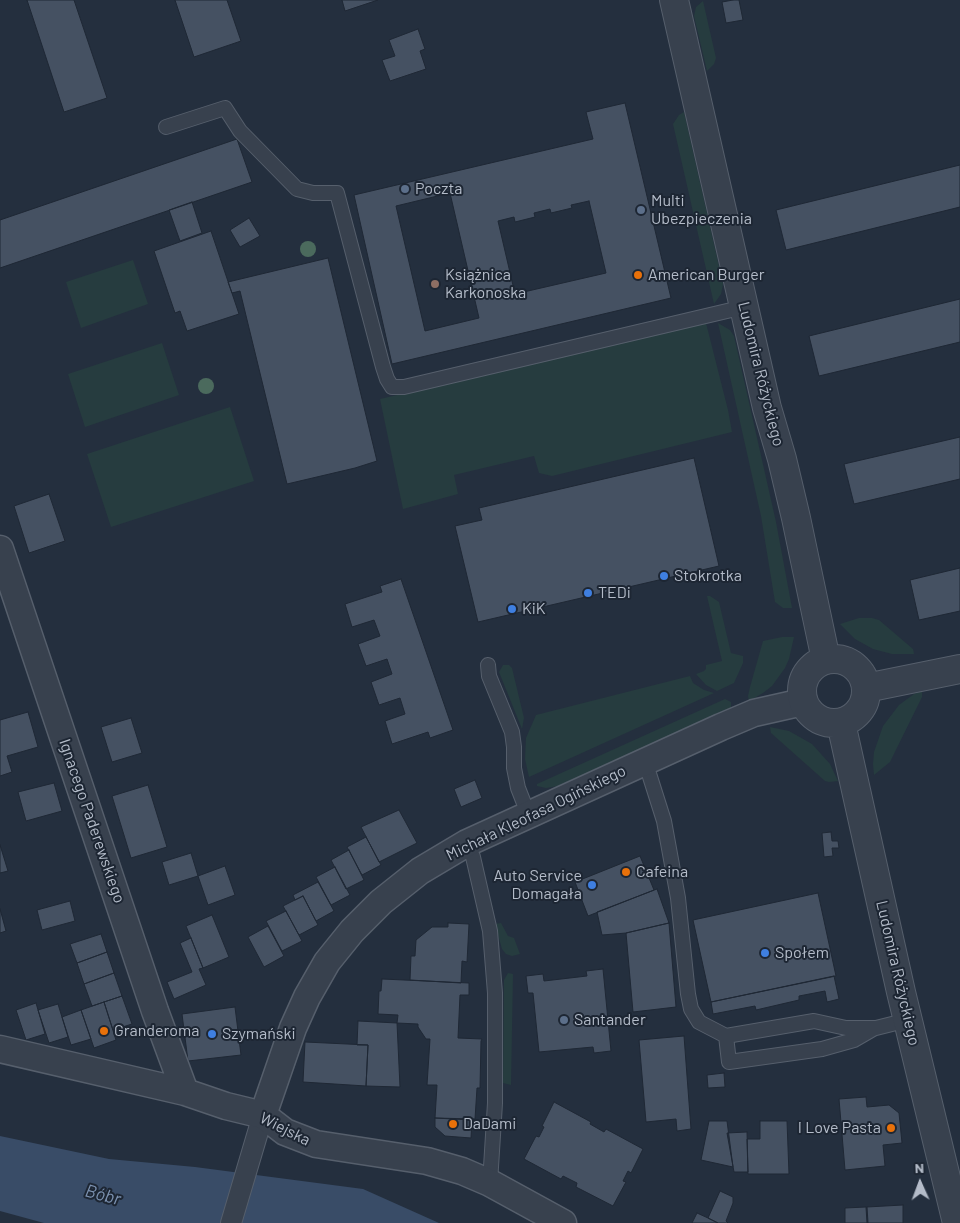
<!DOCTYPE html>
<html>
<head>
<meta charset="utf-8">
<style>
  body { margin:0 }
  #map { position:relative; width:960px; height:1223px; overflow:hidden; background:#242f3e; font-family:Barlow,sans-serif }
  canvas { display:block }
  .north { position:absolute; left:895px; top:1158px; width:50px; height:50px; -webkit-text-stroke:4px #1d2633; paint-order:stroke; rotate:358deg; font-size:14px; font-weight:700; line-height:20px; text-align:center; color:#b4bcc9 }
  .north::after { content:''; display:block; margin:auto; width:18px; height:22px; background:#b4bcc9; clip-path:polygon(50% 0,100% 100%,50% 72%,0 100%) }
</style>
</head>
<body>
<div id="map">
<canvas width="960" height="1223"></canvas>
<div class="north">N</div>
</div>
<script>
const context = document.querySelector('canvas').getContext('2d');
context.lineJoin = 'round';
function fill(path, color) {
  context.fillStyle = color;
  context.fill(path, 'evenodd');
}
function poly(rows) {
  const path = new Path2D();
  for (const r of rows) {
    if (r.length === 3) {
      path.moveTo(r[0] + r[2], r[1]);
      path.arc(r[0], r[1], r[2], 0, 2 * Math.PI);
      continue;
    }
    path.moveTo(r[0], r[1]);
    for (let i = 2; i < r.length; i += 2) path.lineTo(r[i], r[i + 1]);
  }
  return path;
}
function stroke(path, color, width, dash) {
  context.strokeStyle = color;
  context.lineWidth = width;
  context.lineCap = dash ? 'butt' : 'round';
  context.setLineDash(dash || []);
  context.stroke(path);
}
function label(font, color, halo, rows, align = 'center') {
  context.font = font + ' Barlow,sans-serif';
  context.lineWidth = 4;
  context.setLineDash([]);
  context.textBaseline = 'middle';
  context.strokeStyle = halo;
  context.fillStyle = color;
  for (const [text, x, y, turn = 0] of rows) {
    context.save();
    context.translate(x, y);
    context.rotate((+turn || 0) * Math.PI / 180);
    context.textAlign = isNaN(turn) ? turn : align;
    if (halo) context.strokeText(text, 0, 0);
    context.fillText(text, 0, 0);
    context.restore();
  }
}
const green = poly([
  [703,1,716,58,714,64,707,71,694,16,696,7],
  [684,112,723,284,721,294,714,304,673,124,679,115],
  [133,260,148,304,81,328,66,282],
  [706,323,728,410,732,432,552,476,539,473,534,456,454,475,458,494,403,509,380,399],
  [718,323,730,330,734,336,776,522,792,608,783,608,775,602,761,516],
  [162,343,179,395,85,427,68,374],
  [230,407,254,481,111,527,87,454],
  [707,596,710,596,719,602,731,653,743,656,743,663,734,683,717,691,706,685,696,674,704,671,706,669,706,665,722,661],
  [859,618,872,618,879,620,913,649,914,654,892,654,873,649,855,639,840,624],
  [782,637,794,637,789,659,785,668,772,686,763,693,749,701,748,696,750,687,763,641],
  [503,665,509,665,512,668,524,718,522,729,499,672],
  [690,676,693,683,704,690,714,693,529,777,525,759,526,738,536,715],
  [922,691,922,697,890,762,874,775,873,764,874,752,883,726,899,705,914,694],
  [725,699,731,702,731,709,558,786,546,788,537,786,537,784],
  [770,727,789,731,812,744,830,764,838,781,829,782,825,781,771,733],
  [501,923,508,936,514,938,520,954,512,956,506,954,502,949,495,924],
  [508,973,513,974,511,1085,503,1083,504,980]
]);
const water = poly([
  [0,1136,109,1159,195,1167,363,1189,439,1223,44,1223,0,1211]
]);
const building = poly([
  [27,0,74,0,107,98,64,112,27,0],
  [175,0,227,0,241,41,194,57,175,0],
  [342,0,378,0,345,11,342,0],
  [733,0,739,0,743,20,726,23,722,2,733,0],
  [418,29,425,49,420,51,426,69,390,81,382,60,395,56,389,40,418,29],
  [625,103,671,298,392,364,354,195,593,139,586,112,625,103],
  [450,193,479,318,425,331,396,206,450,193],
  [589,201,606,273,515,294,498,221,514,217,515,222,535,217,534,213,550,209,551,213,572,208,571,205,589,201],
  [237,139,252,182,0,268,0,220,237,139],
  [960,165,960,207,786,250,776,210,960,165],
  [192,202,202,233,180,241,169,210,192,202],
  [249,218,260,236,240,247,230,230,249,218],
  [211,231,239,314,187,331,180,311,175,313,154,251,211,231],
  [328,258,377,461,355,468,287,484,240,291,232,293,228,282,328,258],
  [960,299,960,342,819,376,809,336,960,299],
  [960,437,960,479,854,504,844,464,960,437],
  [694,458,719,566,478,622,455,526,482,520,479,508,694,458],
  [49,494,65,541,29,553,14,506,49,494],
  [960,568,960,611,919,620,910,580,960,568],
  [401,579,453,730,430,738,428,732,392,744,385,721,405,714,400,698,379,705,371,682,392,674,387,659,366,666,358,644,380,636,374,620,352,627,345,604,382,592,380,586,401,579],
  [28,712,38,747,7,756,12,772,0,776,0,720,28,712],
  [131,718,142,753,112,762,101,727,131,718],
  [475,780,482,798,461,807,454,789,475,780],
  [54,783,62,811,26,821,18,792,54,783],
  [148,785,167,847,131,858,112,796,148,785],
  [399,810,417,843,379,862,361,827,399,810],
  [831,832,832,841,838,841,839,848,832,848,833,856,824,857,822,833,831,832],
  [366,837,381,865,362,875,347,847,366,837],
  [0,845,8,871,0,873,0,845],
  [349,850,364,880,346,889,331,860,349,850],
  [191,853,198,876,169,885,162,862,191,853],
  [640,856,654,890,588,916,575,882,640,856],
  [225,866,235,895,208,905,198,876,225,866],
  [335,867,350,895,331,905,316,877,335,867],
  [318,882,334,911,316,921,303,896,295,900,293,895,318,882],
  [657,889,669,923,626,933,602,935,597,912,657,889],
  [818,893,836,976,711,1002,693,920,818,893],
  [303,896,318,925,299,935,283,906,303,896],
  [70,901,75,921,42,930,37,910,70,901],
  [0,909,6,931,0,933,0,909],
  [286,911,302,941,282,951,266,921,286,911],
  [212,915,229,957,203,968,186,926,212,915],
  [448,923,469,924,467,962,462,961,461,983,410,980,411,956,415,956,416,940,432,927,448,927,448,923],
  [669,923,676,1007,633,1012,626,933,669,923],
  [268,926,284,956,264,967,248,937,268,926],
  [101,934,107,952,77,963,70,944,101,934],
  [191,938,203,968,199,969,206,985,174,999,167,982,192,972,180,943,191,938],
  [107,952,114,973,84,984,77,963,107,952],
  [603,969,611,1051,594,1053,593,1047,539,1052,533,993,528,993,526,976,543,974,544,981,587,976,586,971,603,969],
  [114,973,122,996,92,1006,84,984,114,973],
  [834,976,839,999,827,1002,825,991,799,996,799,1000,756,1010,755,1006,713,1014,711,1002,834,976],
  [382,979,469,983,469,995,460,995,458,1038,482,1039,481,1041,480,1088,477,1088,475,1119,435,1118,437,1085,427,1085,430,1039,426,1039,418,1027,418,1024,397,1023,398,1015,378,1014,379,991,381,991,382,979],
  [122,996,132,1024,113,1030,104,1002,122,996],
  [104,1002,116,1040,94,1048,81,1010,104,1002],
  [36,1003,45,1034,26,1040,16,1010,36,1003],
  [58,1004,68,1037,49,1043,38,1010,58,1004],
  [235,1007,241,1055,188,1061,182,1014,235,1007],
  [81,1010,91,1039,71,1045,62,1017,81,1010],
  [358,1021,397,1023,400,1087,366,1086,368,1045,357,1045,358,1021],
  [684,1036,691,1129,677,1131,676,1119,646,1122,639,1040,684,1036],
  [305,1042,368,1045,366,1086,303,1082,305,1042],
  [724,1073,725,1087,708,1088,707,1075,724,1073],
  [866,1097,867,1107,889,1105,899,1113,902,1143,883,1145,885,1166,845,1170,839,1099,866,1097],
  [554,1102,591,1122,590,1124,604,1132,606,1129,643,1149,631,1173,628,1171,623,1181,626,1182,613,1206,576,1187,577,1183,563,1176,561,1179,524,1159,536,1136,539,1137,544,1127,542,1126,554,1102],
  [435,1118,472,1120,471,1138,445,1136,435,1127,435,1118],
  [709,1121,727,1121,733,1167,701,1160,709,1121],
  [760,1121,787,1121,789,1174,748,1174,747,1139,760,1139,760,1121],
  [747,1132,748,1172,734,1172,727,1133,747,1132],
  [720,1191,733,1197,733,1203,726,1221,728,1223,718,1223,708,1218,720,1191],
  [903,1205,903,1223,868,1223,867,1207,903,1205],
  [866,1207,867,1223,845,1223,845,1208,866,1207],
  [697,1213,708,1218,718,1223,692,1223,697,1213]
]);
const service = poly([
  [166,127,225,108,240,131,297,189,313,193,337,193,383,367,387,379,392,387,404,387,744,307],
  [488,665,489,676,512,732,514,747,514,768,518,788,529,816],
  [645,761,664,821,678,898,688,994,691,1009,699,1022,726,1036,814,1021,846,1028,876,1028,908,1020],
  [467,843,473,857,490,931,495,993,495,1103,490,1183],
  [726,1036,729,1062,822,1049,854,1040,873,1029]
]);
const pedestrian = poly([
  [231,1223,263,1115]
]);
const minor = poly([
  [0,549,155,1011,185,1092],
  [0,1049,185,1092,226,1106,263,1115,285,1132,316,1144,427,1161,462,1171,490,1183,563,1223],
  [263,1115,293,1028,307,997,327,962,352,931,381,902,420,871,467,843,721,727,754,713,803,702]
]);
const tertiary = poly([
  [674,0,767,408,782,459,796,518,826,660],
  [834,691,32],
  [866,688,960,669],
  [841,723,901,992,957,1223]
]);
const trees = [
  [308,249],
  [206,386]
];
const markers = [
  [405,189,5,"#5c6f8a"],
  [641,210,5,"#5c6f8a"],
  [638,275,5,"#e8710a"],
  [435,284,5,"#8d6e63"],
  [664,576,5,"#3f7fe0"],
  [588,593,5,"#3f7fe0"],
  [512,609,5,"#3f7fe0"],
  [626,872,5,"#e8710a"],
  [592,885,5,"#3f7fe0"],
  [765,953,5,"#3f7fe0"],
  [564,1020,5,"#5c6f8a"],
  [104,1031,5,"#e8710a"],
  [212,1034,5,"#3f7fe0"],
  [453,1124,5,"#e8710a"],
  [891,1128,5,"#e8710a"]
];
const poiNames = [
  ["Poczta",415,189],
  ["Multi",651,201],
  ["Ubezpieczenia",651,219],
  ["Książnica",445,275],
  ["Karkonoska",445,293],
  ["American Burger",648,275],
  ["Stokrotka",674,576],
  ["TEDi",598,593],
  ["KiK",522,609],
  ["Cafeina",636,872],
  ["Auto Service",582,876,"right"],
  ["Domagała",582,894,"right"],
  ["Społem",775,953],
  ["Santander",574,1020],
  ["Granderoma",114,1031],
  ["Szymański",222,1034],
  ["DaDami",463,1124],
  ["I Love Pasta",881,1128,"right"]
];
const streetNames = [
  ["Ludomira Różyckiego",761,374,76],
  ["Michała Kleofasa Ogińskiego",536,813,-26],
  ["Ignacego Paderewskiego",92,821,71],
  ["Ludomira Różyckiego",898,973,77],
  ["Wiejska",285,1129,27]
];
const waterNames = [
  ["Bóbr",103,1195,15]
];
fill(green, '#263c3f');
fill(water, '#394c67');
fill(building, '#455162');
stroke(building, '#1f2835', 1);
stroke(service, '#565f6c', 16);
stroke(pedestrian, '#565f6c', 22);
stroke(minor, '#565f6c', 29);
stroke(tertiary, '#565f6c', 30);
stroke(service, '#38414e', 14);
stroke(pedestrian, '#38414e', 20);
stroke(minor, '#38414e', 26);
stroke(tertiary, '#38414e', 28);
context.fillStyle = '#4b6a5d';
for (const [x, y] of trees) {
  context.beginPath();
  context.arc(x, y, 8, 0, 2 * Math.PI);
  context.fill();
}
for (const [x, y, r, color] of markers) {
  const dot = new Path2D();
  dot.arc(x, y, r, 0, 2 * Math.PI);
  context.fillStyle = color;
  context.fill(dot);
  stroke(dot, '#1d2633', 2);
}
label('16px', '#b4bcc9', '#1d2633', poiNames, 'left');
label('16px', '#b4bcc9', '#1d2633', streetNames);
label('italic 18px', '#7c92b1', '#1d2633', waterNames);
</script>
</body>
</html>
